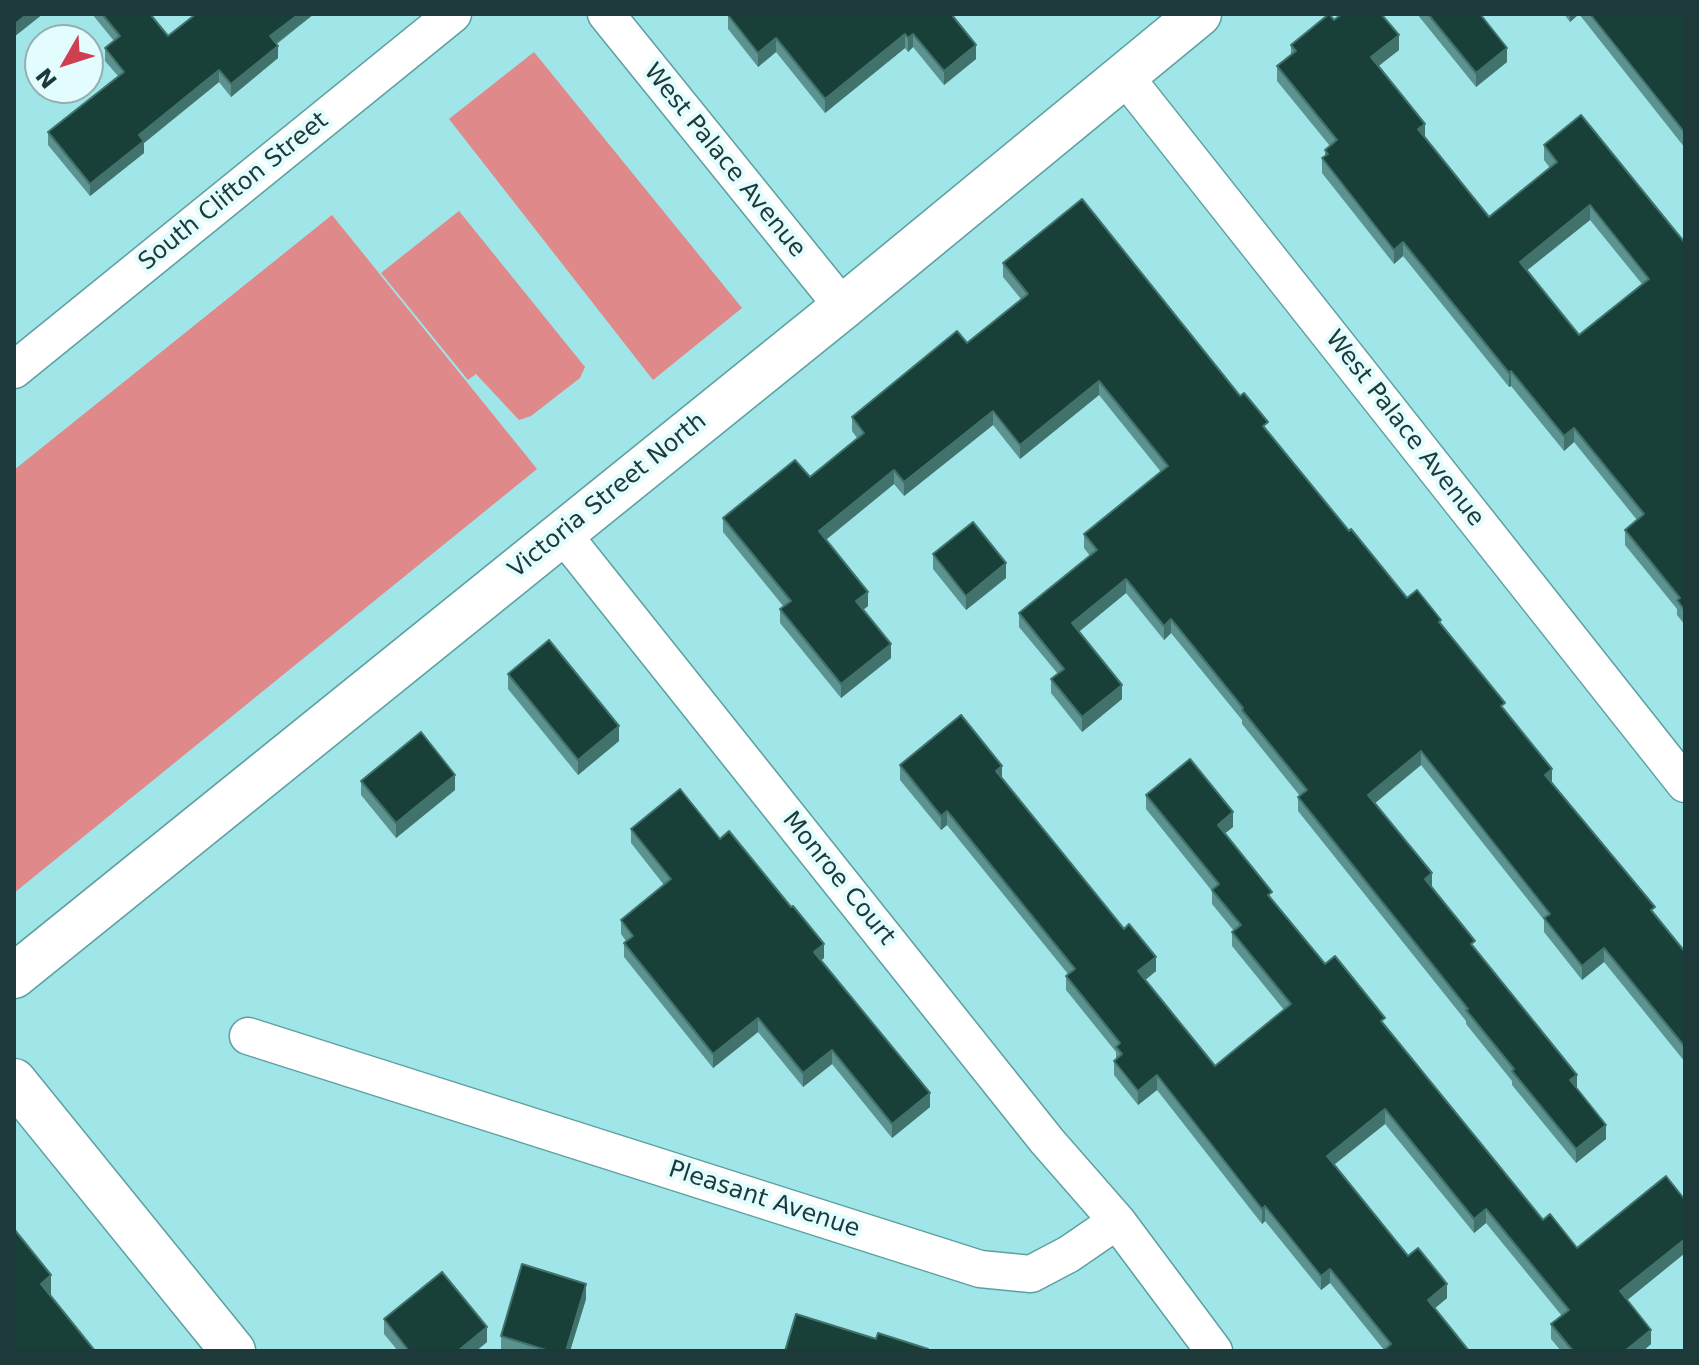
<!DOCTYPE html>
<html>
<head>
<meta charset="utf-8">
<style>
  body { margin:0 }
  #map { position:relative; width:1699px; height:1365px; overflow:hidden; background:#a0e5e7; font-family:"DejaVu Sans",sans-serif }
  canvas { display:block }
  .frame { position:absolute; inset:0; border:16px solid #1d393a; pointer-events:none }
  .north { position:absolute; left:24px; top:24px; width:80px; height:80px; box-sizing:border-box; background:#e3fdfe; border:2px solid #94afb0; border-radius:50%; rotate:231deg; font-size:22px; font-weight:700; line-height:32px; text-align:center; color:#1d393a }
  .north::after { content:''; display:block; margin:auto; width:28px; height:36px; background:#d03f4f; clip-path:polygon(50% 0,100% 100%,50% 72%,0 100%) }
</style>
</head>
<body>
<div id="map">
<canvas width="1699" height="1365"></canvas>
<div class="frame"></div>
<div class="north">N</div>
</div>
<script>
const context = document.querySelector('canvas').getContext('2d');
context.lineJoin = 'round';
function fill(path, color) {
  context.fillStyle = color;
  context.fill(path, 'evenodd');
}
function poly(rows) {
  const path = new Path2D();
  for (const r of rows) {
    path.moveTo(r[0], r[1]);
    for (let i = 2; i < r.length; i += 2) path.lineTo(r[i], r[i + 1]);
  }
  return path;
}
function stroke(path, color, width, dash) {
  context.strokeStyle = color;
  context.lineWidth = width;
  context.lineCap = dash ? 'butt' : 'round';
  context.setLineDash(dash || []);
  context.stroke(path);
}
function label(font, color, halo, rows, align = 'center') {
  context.font = font + ' "DejaVu Sans",sans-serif';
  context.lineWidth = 8;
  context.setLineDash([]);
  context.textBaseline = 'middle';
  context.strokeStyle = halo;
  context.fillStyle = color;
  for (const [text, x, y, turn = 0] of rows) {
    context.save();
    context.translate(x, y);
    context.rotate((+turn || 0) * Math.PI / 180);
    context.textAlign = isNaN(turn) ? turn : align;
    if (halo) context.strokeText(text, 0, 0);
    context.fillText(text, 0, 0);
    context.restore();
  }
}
const green = poly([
  [534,52,742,308,653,380,449,119],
  [459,211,585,367,580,378,531,416,519,420,476,374,468,380,381,273],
  [332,215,537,469,14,893,14,470]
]);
const minor = poly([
  [606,14,843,307],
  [1123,74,1685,784],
  [14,370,453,14],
  [562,533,1047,1141,1117,1221,1214,1351],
  [248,1036,980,1269,1031,1274,1069,1254,1117,1221]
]);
const tertiary = poly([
  [14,976,843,307,1199,14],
  [14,1081,233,1351]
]);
const wall = poly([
  [92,14,150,14,168,36,196,14,314,14,277,44,278,58,231,97,219,82,144,143,144,153,90,196,48,145,48,132,118,76,105,61,105,48,114,41],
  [951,14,976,59,944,85,913,47,908,52,905,48,825,113,776,52,758,67,728,29,728,15],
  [1417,14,1480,14,1507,62,1476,87],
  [1564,14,1685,14,1685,148,1579,14,1570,22],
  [1334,20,1399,50,1378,66,1425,138,1489,217,1550,168,1544,160,1544,145,1685,243,1685,625,1677,615,1677,609,1625,545,1625,530,1637,520,1574,442,1564,451,1511,386,1509,387,1403,256,1394,264,1322,173,1322,158,1325,156,1325,150,1330,146,1277,81,1277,66,1291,55,1291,45],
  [1590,220,1642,284,1579,335,1527,270],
  [1003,263,1268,431,1349,531,1407,598,1441,625,1505,710,1552,783,1685,952,1685,1062,1604,962,1582,980,1544,932,1544,920,1421,765,1375,803,1475,950,1577,1088,1606,1139,1576,1163,1512,1085,1512,1081,1466,1024,1466,1021,1298,811,1298,797,1300,796,1242,724,1242,720,1171,633,1164,640,1126,593,1079,632,1122,699,1082,732,1051,693,1051,679,1058,674,1019,627,1019,613,1090,556,1084,548,1084,534,1161,472,1099,395,1020,459,993,425,904,496,894,484,826,540,868,606,863,610,891,658,841,698,780,623,780,609,784,607,723,532,723,518,810,477,857,438,852,431,852,417,967,343,1021,299,1003,277],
  [933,554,1006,578,966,610,933,569],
  [508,674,619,741,578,775,508,689],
  [900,765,1002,778,1156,971,1145,980,1215,1066,1284,1010,1232,946,1232,932,1234,931,1212,904,1212,891,1146,809,1146,795,1233,827,1225,833,1272,899,1325,964,1385,1025,1543,1220,1577,1248,1685,1253,1627,1300,1651,1344,1643,1351,1561,1351,1551,1339,1551,1324,1562,1316,1486,1223,1474,1233,1385,1124,1334,1165,1408,1256,1447,1298,1384,1350,1330,1283,1321,1290,1265,1221,1262,1224,1157,1090,1138,1105,1114,1075,1114,1061,1116,1059,1116,1052,1066,990,1066,976,1068,974,947,825,941,830,900,780],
  [361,781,455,790,396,838,361,795],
  [631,829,720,839,824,958,821,960,930,1107,892,1138,832,1064,803,1087,758,1032,713,1068,624,957,624,943,626,941,621,934,621,920,664,885,631,843],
  [586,1299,570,1351,501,1350,501,1336],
  [384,1319,487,1342,476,1351,398,1351,384,1334]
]);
const shadedWall = poly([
  [27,14,43,14,14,37,14,25],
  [299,14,314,14,270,48,270,36],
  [1570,14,1579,14,1570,22],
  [905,34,905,48,825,113,825,99],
  [913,34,913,47,908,52,908,38],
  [1399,35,1399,50,1371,72,1371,57],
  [776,38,776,52,758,67,758,53],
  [976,45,976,59,944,85,944,71],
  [278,46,278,58,231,97,231,84],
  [1507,48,1507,62,1476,87,1476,73],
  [219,70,219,82,144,143,144,153,90,196,90,184,139,135],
  [1425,124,1425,138,1418,129],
  [1590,205,1590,220,1520,276,1520,262],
  [1403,242,1403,256,1394,264,1394,250],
  [1511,371,1511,386,1509,387,1509,373],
  [1099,381,1099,395,1020,459,1020,445],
  [993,411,993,425,904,496,904,482],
  [1574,428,1574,442,1564,451,1564,436],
  [894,470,894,484,819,545,819,531],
  [1006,563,1006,578,966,610,966,596],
  [1126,579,1126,593,1072,637,1072,623],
  [868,592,868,606,856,615,856,601],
  [1171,619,1171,633,1164,640,1164,626],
  [891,644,891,658,841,698,841,684],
  [1122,685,1122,699,1082,732,1082,717],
  [619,726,619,741,578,775,578,760],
  [1421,751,1421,765,1368,809,1368,795],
  [1002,766,1002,780,996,771],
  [1552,769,1552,783,1545,775],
  [455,775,455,790,396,838,396,823],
  [947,811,947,825,941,830,941,816],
  [1233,812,1233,827,1218,839,1218,825],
  [1432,873,1432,888,1425,879],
  [824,944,824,958,814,966,814,952],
  [1604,948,1604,962,1582,980,1582,966],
  [1156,957,1156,971,1138,986,1138,971],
  [758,1018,758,1032,713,1068,713,1054],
  [832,1050,832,1064,803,1087,803,1073],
  [1157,1075,1157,1090,1138,1105,1138,1091],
  [1577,1075,1577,1089,1570,1080],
  [930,1093,930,1107,892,1138,892,1124],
  [1385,1109,1385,1124,1327,1170,1327,1156],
  [1606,1125,1606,1139,1576,1163,1576,1149],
  [1265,1206,1265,1221,1262,1224,1262,1209],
  [1486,1209,1486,1223,1474,1233,1474,1219],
  [1685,1239,1685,1253,1620,1306,1620,1291],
  [1330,1269,1330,1283,1321,1290,1321,1276],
  [51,1275,51,1296,41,1284],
  [586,1284,586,1299,570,1351,566,1351],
  [1447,1284,1447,1298,1428,1314,1428,1300],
  [487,1327,487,1342,476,1351,458,1351],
  [1651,1330,1651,1344,1643,1351,1625,1351]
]);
const building = poly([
  [14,14,27,14,14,25,14,14],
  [102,14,150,14,168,36,196,14,299,14,270,36,278,46,231,84,219,70,139,135,144,141,90,184,48,132,124,72,105,48,120,36,102,14],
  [730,14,951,14,976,45,944,71,913,34,908,38,905,34,825,99,776,38,758,53,728,15,730,14],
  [1329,14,1334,20,1342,14,1381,14,1399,35,1371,57,1425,124,1418,129,1489,217,1557,162,1544,145,1581,115,1685,243,1685,611,1677,600,1680,598,1625,530,1644,514,1574,428,1564,436,1511,371,1509,373,1403,242,1394,250,1322,158,1328,154,1325,150,1337,140,1277,66,1296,51,1291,45,1329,14],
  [1590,205,1649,279,1579,335,1520,262,1590,205],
  [1428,14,1480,14,1507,48,1476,73,1428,14],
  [1590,14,1685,14,1685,133,1590,14],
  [1082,199,1240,396,1244,393,1268,422,1263,426,1349,531,1351,529,1407,598,1417,590,1441,620,1439,622,1505,703,1501,706,1552,769,1545,775,1655,907,1651,910,1685,952,1685,1047,1604,948,1582,966,1544,918,1550,914,1421,751,1368,795,1432,873,1425,879,1475,941,1471,944,1577,1075,1570,1080,1606,1125,1576,1149,1512,1071,1514,1069,1466,1010,1468,1009,1298,797,1307,790,1242,710,1243,708,1171,619,1164,626,1126,579,1072,623,1122,685,1082,717,1051,679,1064,669,1019,613,1097,550,1084,534,1168,466,1099,381,1020,445,993,411,904,482,894,470,819,531,868,592,856,601,891,644,841,684,780,609,791,601,723,518,795,460,810,477,864,433,852,417,957,331,967,343,1028,294,1003,263,1082,199],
  [973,522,1006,563,966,596,933,554,973,522],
  [549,640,619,726,578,760,508,674,549,640],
  [961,715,1002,766,996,771,1124,929,1129,924,1156,957,1138,971,1215,1066,1291,1004,1232,932,1241,925,1212,890,1219,884,1146,795,1190,759,1233,812,1218,825,1272,892,1268,895,1325,964,1335,956,1385,1018,1381,1021,1543,1220,1550,1214,1577,1248,1666,1176,1685,1200,1685,1239,1620,1291,1651,1330,1625,1351,1573,1351,1551,1324,1569,1310,1486,1209,1474,1219,1385,1109,1327,1156,1408,1256,1418,1248,1447,1284,1428,1300,1469,1351,1383,1351,1391,1344,1330,1269,1321,1276,1265,1206,1262,1209,1157,1075,1138,1091,1114,1061,1122,1054,1116,1047,1120,1043,1066,976,1075,969,947,811,941,816,900,765,961,715],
  [421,732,455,775,396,823,361,781,421,732],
  [680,789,720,839,729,831,791,907,793,906,824,944,814,952,930,1093,892,1124,832,1050,803,1073,758,1018,713,1054,624,943,633,936,621,920,671,879,631,829,680,789],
  [14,1229,51,1275,41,1284,95,1351,14,1351,14,1229],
  [522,1264,586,1284,566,1351,549,1351,501,1336,522,1264],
  [442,1272,487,1327,458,1351,409,1351,384,1319,442,1272],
  [796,1314,876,1339,878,1333,928,1349,927,1351,785,1351,796,1314]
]);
const streetNames = [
  ["West Palace Avenue",724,161,51],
  ["South Clifton Street",234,192,-39],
  ["West Palace Avenue",1404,429,52],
  ["Victoria Street North",608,496,-39],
  ["Monroe Court",838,879,51],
  ["Pleasant Avenue",764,1200,18]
];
fill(green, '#df898b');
stroke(minor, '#5da0a2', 39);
stroke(tertiary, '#5da0a2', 47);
stroke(minor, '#fff', 36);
stroke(tertiary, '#fff', 44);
fill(wall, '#5c9290');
fill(shadedWall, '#41726c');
fill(building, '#184038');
stroke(building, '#41726c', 2);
label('24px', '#1d393a', '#e3fdfe', streetNames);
</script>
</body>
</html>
